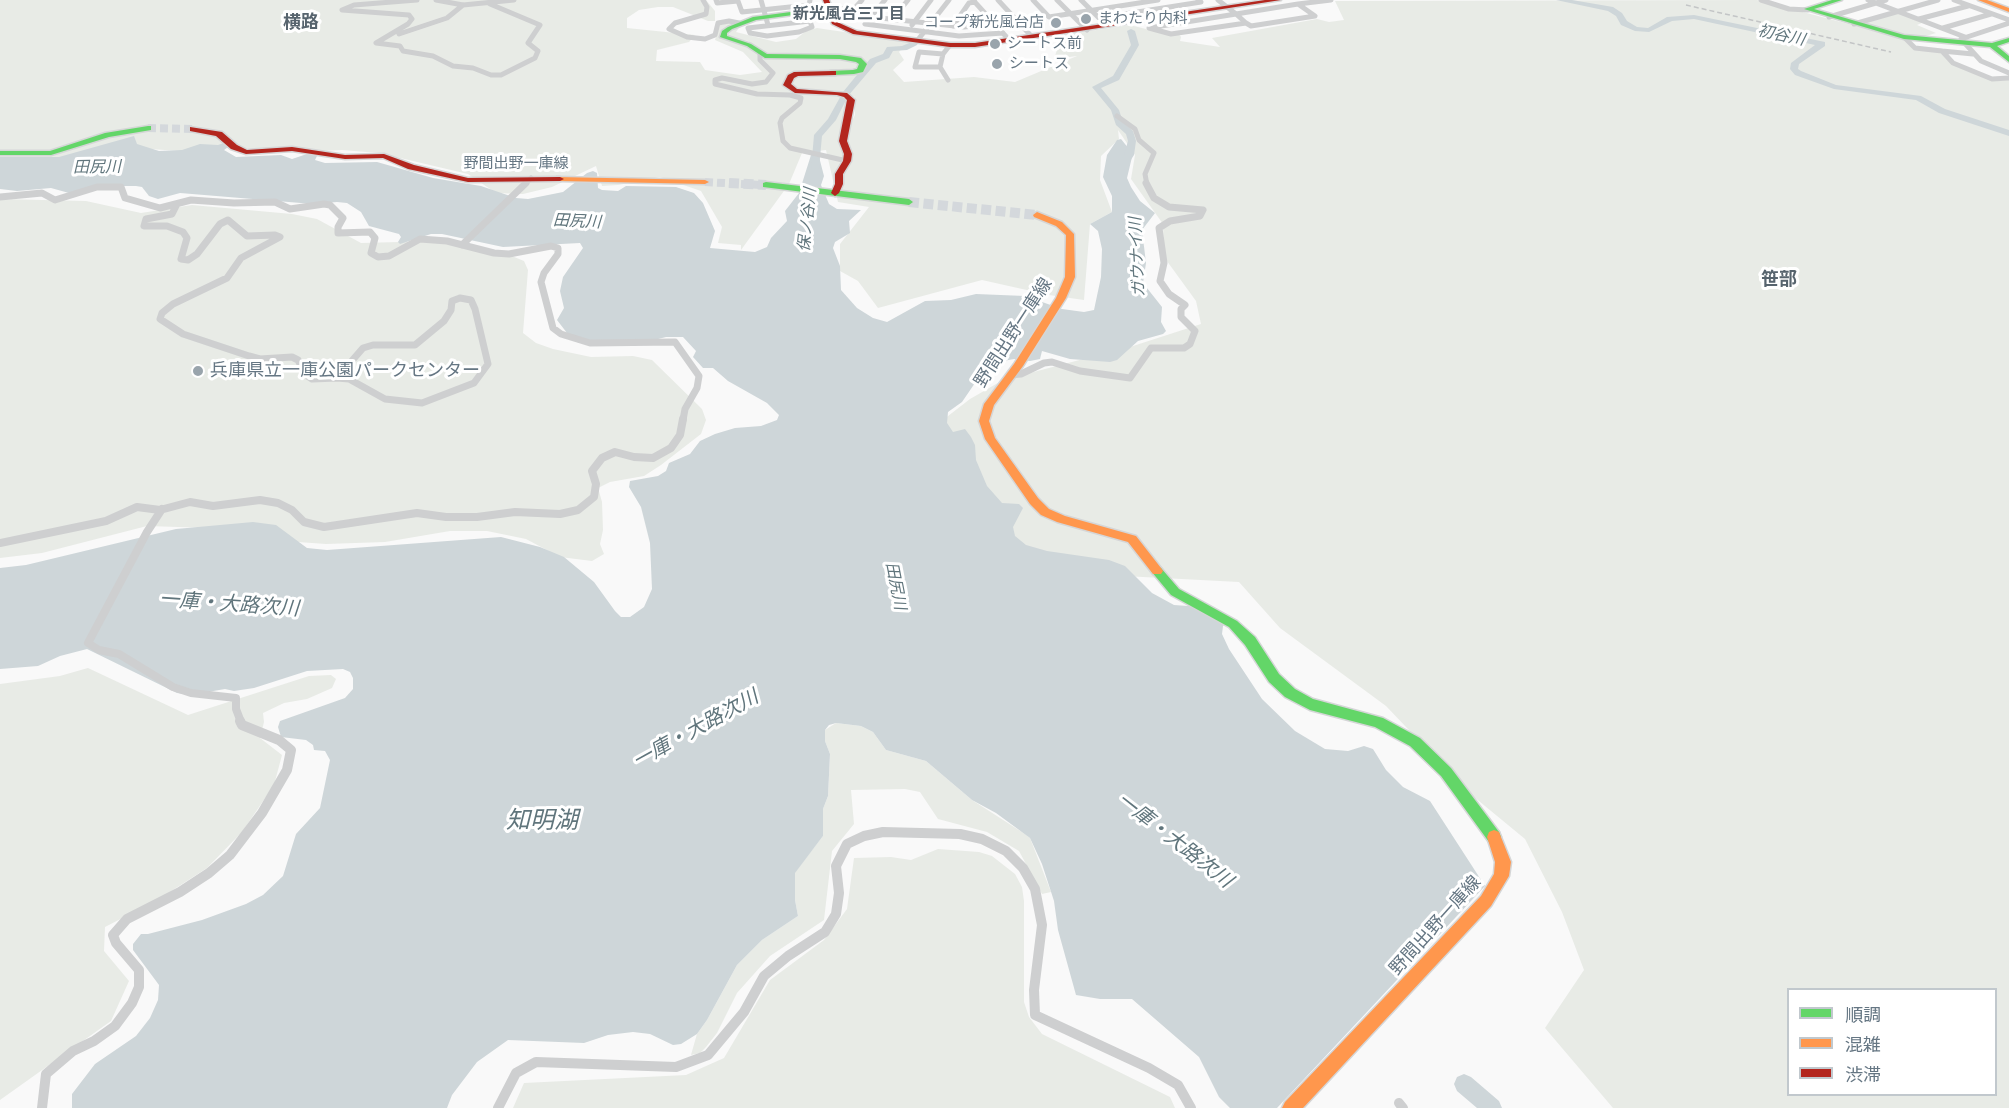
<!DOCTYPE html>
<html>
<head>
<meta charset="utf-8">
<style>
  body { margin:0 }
  #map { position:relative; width:2009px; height:1108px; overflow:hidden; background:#f9f9f9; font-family:"DejaVu Sans","Noto Sans JP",sans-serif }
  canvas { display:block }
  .legend { position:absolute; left:1787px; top:988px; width:210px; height:108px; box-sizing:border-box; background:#fff; border:2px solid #c1c8cd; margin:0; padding:8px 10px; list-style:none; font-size:18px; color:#657683 }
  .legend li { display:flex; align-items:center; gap:12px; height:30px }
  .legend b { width:30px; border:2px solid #c1c8cd }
</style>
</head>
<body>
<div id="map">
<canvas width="2009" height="1108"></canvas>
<ul class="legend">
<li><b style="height:8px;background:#63d668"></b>順調</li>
<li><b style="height:8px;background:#ff974d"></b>混雑</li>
<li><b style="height:8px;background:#b3261e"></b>渋滞</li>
</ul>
</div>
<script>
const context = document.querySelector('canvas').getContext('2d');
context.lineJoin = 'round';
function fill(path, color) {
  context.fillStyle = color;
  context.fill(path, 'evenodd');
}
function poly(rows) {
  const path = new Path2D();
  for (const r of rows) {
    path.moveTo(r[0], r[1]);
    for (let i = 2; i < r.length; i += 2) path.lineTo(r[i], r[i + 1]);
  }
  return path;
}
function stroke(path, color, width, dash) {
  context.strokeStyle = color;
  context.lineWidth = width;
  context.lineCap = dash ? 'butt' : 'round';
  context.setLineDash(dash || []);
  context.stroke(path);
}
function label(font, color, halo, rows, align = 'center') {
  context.font = font + ' "DejaVu Sans","Noto Sans JP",sans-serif';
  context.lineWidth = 6;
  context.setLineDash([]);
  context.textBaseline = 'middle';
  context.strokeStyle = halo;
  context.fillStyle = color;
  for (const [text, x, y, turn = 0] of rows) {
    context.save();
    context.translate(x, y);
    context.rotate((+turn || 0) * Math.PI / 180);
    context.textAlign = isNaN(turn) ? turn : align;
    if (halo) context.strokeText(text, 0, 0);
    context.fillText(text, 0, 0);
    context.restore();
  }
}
const green = poly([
  [0,0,706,0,715,11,715,21,708,21,673,7,658,7,639,10,627,18,627,28,695,35,689,42,657,50,656,61,700,62,705,70,740,75,762,72,743,52,715,40,720,25,730,22,733,23,721,31,724,39,742,44,763,57,817,57,857,62,859,66,852,71,793,73,786,78,785,85,789,91,796,93,836,94,847,98,847,116,841,129,841,138,850,149,846,133,855,115,855,97,841,91,798,90,791,85,791,81,798,75,854,74,864,70,866,63,837,55,765,54,748,41,728,37,728,32,741,25,736,32,776,42,796,39,806,31,817,28,912,42,900,48,902,48,899,52,904,60,893,70,904,82,974,77,1015,82,1077,56,1054,59,1060,41,1056,36,1130,25,1170,35,1178,33,1181,37,1180,41,1220,47,1212,38,1317,19,1329,22,1344,20,1335,1,1757,0,1902,38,1914,48,1941,51,1951,63,1992,81,2009,80,2009,1108,1613,1108,1545,1028,1584,970,1562,912,1525,839,1468,792,1386,706,1280,628,1239,582,1066,573,982,530,939,423,970,399,1003,380,1133,346,1201,324,1196,301,1164,257,1163,224,1131,179,1135,155,1118,130,1119,139,1101,156,1100,180,1112,212,1090,224,1084,300,1049,295,982,280,878,308,858,281,840,271,840,244,869,207,838,202,826,150,802,153,789,184,741,250,741,245,718,243,722,227,701,191,660,177,618,185,602,186,596,166,552,187,523,194,496,193,468,174,379,153,342,150,301,152,244,148,231,145,181,151,117,147,51,159,0,160],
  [1788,990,1996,990,1996,1094,1788,1094],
  [1898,13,1924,22,1917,25,1936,33,1922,37,1900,34,1862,23],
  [0,199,86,201,141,213,192,205,292,214,317,219,361,243,437,241,502,252,524,261,528,270,523,333,536,343,553,349,591,357,633,356,652,360,702,409,706,420,701,434,661,465,644,476,610,482,598,488,602,502,603,530,600,544,604,554,592,561,560,557,526,539,487,531,450,531,385,542,326,544,284,541,241,529,147,526,42,553,0,558],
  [88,668,188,715,309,676,331,675,336,679,332,688,307,699,284,703,263,713,264,722,260,738,282,755,274,785,242,832,207,868,159,899,105,927,104,951,129,981,111,1021,0,1100,0,684,60,676],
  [836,723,861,726,873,732,886,750,926,761,972,800,1025,834,1030,838,1051,892,1042,894,1019,851,987,832,938,819,920,792,905,789,851,790,854,824,832,851,824,920,770,956,737,993,717,1033,706,1047,700,1053,691,1055,697,1034,707,1020,737,965,762,940,798,916,795,900,795,872,823,836,823,809,828,796,830,754,825,741,825,730],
  [938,849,979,852,992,856,1015,874,1022,887,1024,901,1024,1002,1029,1017,1042,1034,1170,1097,1175,1108,513,1108,524,1083,686,1075,724,1058,770,980,824,940,847,909,854,858,891,857,911,860]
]);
const water = poly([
  [134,136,137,144,159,151,182,150,200,144,218,145,224,143,231,145,224,150,236,157,281,155,292,159,307,154,317,156,315,160,325,163,377,162,433,178,481,186,516,198,528,199,563,192,587,173,593,171,597,173,598,188,602,190,618,191,626,186,676,187,694,193,703,203,715,231,710,248,755,252,767,247,771,238,787,221,785,211,799,193,811,155,818,153,824,176,821,185,829,204,837,209,861,210,849,221,850,233,835,242,833,248,840,266,841,290,857,308,873,318,887,322,925,301,951,300,976,294,1025,296,1062,309,1084,312,1094,310,1101,277,1102,249,1098,231,1090,224,1112,212,1112,196,1103,177,1107,155,1117,140,1121,139,1129,149,1132,157,1127,178,1131,187,1140,201,1155,213,1142,230,1146,263,1143,283,1162,307,1161,322,1166,331,1163,334,1138,341,1117,360,1110,362,1070,359,1042,351,1040,359,1030,361,1014,359,998,362,975,383,962,402,948,412,947,423,953,432,965,429,971,437,975,445,976,460,987,486,1002,503,1019,504,1023,508,1013,527,1015,536,1026,545,1047,551,1109,560,1125,566,1152,593,1174,605,1202,607,1226,622,1223,626,1222,634,1229,649,1262,699,1295,731,1325,749,1348,751,1364,746,1373,749,1386,770,1403,787,1430,801,1485,886,1277,1108,1230,1108,1219,1097,1199,1057,1132,999,1100,999,1076,995,1058,930,1054,901,1042,864,1030,838,996,813,972,800,926,761,886,750,873,732,861,726,836,723,829,725,825,730,825,741,830,754,828,796,823,809,823,836,795,873,795,900,798,916,762,940,737,965,707,1020,697,1034,681,1044,673,1045,650,1034,633,1032,608,1035,584,1043,508,1040,477,1062,452,1095,447,1108,72,1108,72,1094,95,1064,136,1036,150,1018,158,1000,159,985,133,950,133,944,141,934,148,934,202,920,246,904,263,895,283,876,296,834,320,808,330,760,325,751,314,750,313,745,306,740,281,737,278,727,280,721,345,698,353,689,353,678,350,672,343,669,307,671,254,688,234,691,225,689,190,695,177,693,87,649,60,656,38,666,0,669,0,568,26,565,176,529,253,522,276,525,307,548,327,550,501,537,540,547,564,557,594,582,615,611,621,617,630,617,644,607,652,589,650,543,641,507,629,487,630,481,658,476,666,471,669,463,690,454,700,441,715,434,735,428,761,426,777,420,779,415,767,403,728,381,713,368,703,368,693,357,696,351,683,337,666,337,631,346,605,345,567,333,557,320,564,308,560,291,563,277,583,248,580,243,503,247,442,234,431,234,400,244,398,242,401,237,399,234,369,226,361,212,347,203,337,202,313,204,180,193,158,199,149,196,142,187,136,186,112,186,69,193,51,188,17,191,0,189,0,157,59,157]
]);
const river = poly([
  [1556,0,1572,0,1613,7,1622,13,1627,21,1637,27,1648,28,1667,17,1694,15,1825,42,1825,46,1799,64,1798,69,1801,71,1836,85,1921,96,1945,109,2009,130,2009,136,1939,113,1916,100,1834,89,1795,75,1790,69,1791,63,1815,45,1694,19,1672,21,1649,32,1635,31,1621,25,1616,16,1608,11,1556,0],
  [1131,29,1135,31,1139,45,1119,80,1101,88,1119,110,1123,122,1133,131,1136,141,1134,155,1125,169,1122,170,1117,167,1124,155,1128,141,1126,134,1116,125,1111,110,1092,87,1113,76,1131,45,1127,31,1131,29],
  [914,41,918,43,917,45,907,50,893,51,889,58,876,63,848,96,836,120,822,136,819,168,811,170,814,135,828,119,843,92,870,59,883,54,887,47,902,46,914,41],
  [1464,1074,1471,1077,1499,1101,1502,1108,1477,1108,1457,1091,1454,1084,1457,1077,1464,1074]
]);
const secondaryTunnelFar1 = poly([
  [148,128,193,129],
  [705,182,760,185]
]);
const secondaryTunnel = poly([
  [729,183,766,185],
  [909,202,1037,215]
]);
const streetFar3 = poly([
  [417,0,354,5,342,10,409,15,412,19,408,24,376,43,400,46,403,51,433,56,453,66,473,68,491,75,501,75,535,58,538,51,528,43,540,25,490,4],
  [436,0,463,5,514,0],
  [703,0,707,7,706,14,675,23,669,29,687,37,705,39,715,35,718,23,729,21,739,23],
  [716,0,717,3,738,1,742,12,809,5,810,0],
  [761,0,768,25],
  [885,0,865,24,959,36,1003,33],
  [973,0,1011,42],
  [998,0,1033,38],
  [1033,0,1049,17,1158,0],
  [1057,0,1087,30],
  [1081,0,1099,18,1201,2,1198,0],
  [1218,0,1236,14],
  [1761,0,1789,9,1808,10],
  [1868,0,1965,37],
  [1954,0,2009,20],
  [1298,4,1331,0],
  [828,9,854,9,862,0],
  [854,9,862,16,964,27,1017,21],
  [806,11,810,21],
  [1236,14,1246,23],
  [1236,14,1149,28,1171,34,1246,23],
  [1236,14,1298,4,1315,16,1251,26,1246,23],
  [1829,17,1886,0],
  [959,18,988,17],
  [1919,19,1968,6],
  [892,20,908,0],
  [810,21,812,27,799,32,767,36,750,33,748,28,810,21],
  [2009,23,1961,39,1981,61,2009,73],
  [1854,24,1938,0],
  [912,25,931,0],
  [953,26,969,3,975,2],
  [1943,28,1991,14],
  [399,34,447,18,463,5],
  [1904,37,1915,48,1942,51,1953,63,1992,79,2009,78],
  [917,41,949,0],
  [1942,51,1973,54],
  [760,54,760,60,773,73,766,82,752,84,722,78,715,80,715,84,757,94,790,95,801,98,800,103,782,118,780,123,783,141,790,148,847,161],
  [940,67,915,67,919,52,943,54],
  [948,80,940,67,943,54,950,45],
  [1117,116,1135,129,1139,140,1154,153,1145,174,1147,185],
  [524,185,531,178]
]);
const streetFar2 = poly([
  [0,197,42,193,55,200,97,187,121,187,125,198,160,208,191,200,234,203,275,202,290,209,324,204,330,205,343,218,338,227,338,233,370,232,375,238,371,253,378,257,389,256,420,239,447,241,494,253,509,254,551,246,558,248,558,254,544,273,541,282,553,328,561,334,590,343,675,342,699,376,697,388,685,409,683,420],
  [176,206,172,214,146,219,144,226,167,226,183,232,187,238,181,259,188,260,197,254,220,224,228,220,247,236,275,235,280,237,241,258,227,278,173,304,162,313,160,319,183,334,249,356,260,359,292,357,298,360,306,375,312,379,337,378],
  [462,245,526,183],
  [460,298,471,300,475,309,488,364,474,383,422,403,385,399,349,379,337,378,363,348,373,345,415,345,444,321,451,310,452,301,460,298],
  [1010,375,1021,374,1044,363,1052,362,1080,371,1130,378,1151,348,1184,348,1190,344,1195,331,1181,317,1181,309,1185,305,1169,294,1160,281,1164,263,1159,228,1170,221,1200,216,1203,210,1169,207,1154,198,1146,183]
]);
const streetFar1 = poly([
  [162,509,147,532,88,643,99,650,119,654,173,687,191,693,236,698,236,709,241,722],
  [0,543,106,521,137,507,160,510,190,502,213,506,260,500,278,503,292,510,304,522,324,527,417,513,446,517,477,517,515,512,560,514,578,510,594,497,596,484,592,471,602,458,615,452,634,457,653,458,671,448,680,435,683,419]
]);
const street = poly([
  [1399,1103,1403,1108],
  [42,1108,46,1074,73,1051,94,1041,115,1026,132,1003,139,987,139,970,116,943,113,935,127,919,180,892,209,873,230,855,262,813,287,770,291,750,279,740,242,725,240,721],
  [498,1108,516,1073,536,1062,676,1067,708,1055,744,1012,764,976,788,956,825,932,836,914,839,893,836,866,847,844,864,836,883,832,960,834,982,839,1006,851,1023,868,1035,889,1042,925,1034,990,1035,1015,1149,1068,1178,1085,1191,1108]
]);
const fast = poly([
  [1832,0,1842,0,1814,9,1904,35,1992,43,2009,38,2009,42,1997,46,2009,56,2009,62,1990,47,1904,39,1804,9,1832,0],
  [828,7,831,9,830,10,756,20,732,29,727,33,727,36,751,44,767,54,840,55,861,58,867,64,863,72,854,74,833,75,830,75,830,71,853,70,857,69,859,64,856,62,840,59,765,58,747,46,720,37,722,31,728,27,753,17,828,7],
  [148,126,151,126,151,130,109,137,51,155,0,155,0,151,50,151,105,133,148,126],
  [766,182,909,199,913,202,909,205,763,187,763,183,766,182],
  [1157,566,1161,568,1179,589,1237,621,1255,637,1279,674,1295,689,1313,699,1383,718,1420,738,1451,768,1499,832,1501,837,1499,842,1494,844,1489,842,1441,776,1410,746,1375,727,1310,710,1285,697,1269,682,1245,645,1229,627,1171,595,1151,571,1153,568,1157,566]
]);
const slow = poly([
  [1978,0,1987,0,2009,8,2009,12,1978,0],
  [557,177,705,180,709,182,705,184,560,181,556,179,557,177],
  [1037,212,1062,222,1074,234,1075,277,1066,298,1023,366,994,405,989,421,995,438,1038,498,1049,509,1065,516,1136,536,1161,568,1163,571,1161,574,1153,574,1128,542,1057,522,1041,515,1030,504,985,439,979,421,984,404,1014,364,1056,298,1065,277,1066,235,1056,226,1034,217,1033,215,1037,212],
  [1494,830,1499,832,1511,862,1509,876,1491,906,1303,1108,1282,1108,1285,1102,1481,896,1494,874,1495,862,1487,837,1489,832,1494,830]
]);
const jam = poly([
  [823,0,829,0,837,22,857,31,950,43,975,43,1265,0,1281,0,975,47,950,47,853,34,832,24,823,0],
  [833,71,836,71,836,75,798,76,794,78,791,84,797,89,847,93,855,100,847,141,852,154,851,161,843,174,843,184,839,193,835,196,831,193,835,184,835,174,843,161,844,154,839,141,847,100,844,97,837,95,795,93,783,85,788,75,794,72,833,71],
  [190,127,222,132,237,145,247,150,292,147,345,155,384,154,414,165,468,178,560,177,564,179,560,181,468,182,408,169,383,158,345,159,292,151,246,154,231,149,216,136,190,131,190,127]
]);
const rail = poly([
  [1686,5,1891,52]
]);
const markers = [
  [1086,19,6,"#99a4ac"],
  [1056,23,6,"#99a4ac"],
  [995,44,6,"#99a4ac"],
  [997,64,6,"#99a4ac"],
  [198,371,6,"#99a4ac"]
];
const farPoinames = [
  ["まわたり内科",1098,19],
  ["コープ新光風台店",1044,23,"right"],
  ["シートス前",1007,44],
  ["シートス",1009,64]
];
const farStreetnames = [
  ["野間出野一庫線",516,164]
];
const farNeighbourhoodnames = [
  ["新光風台三丁目",849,15]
];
const farWaternames = [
  ["初谷川",1781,36,12],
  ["田尻川",97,168,-1],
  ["保ノ谷川",808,220,-84],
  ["田尻川",577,222,3],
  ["ガウナイ川",1138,257,-93],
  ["田尻川",895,586,79]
];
const farQuarternames = [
  ["横路",301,23],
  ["笹部",1779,280]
];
const streetNames = [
  ["野間出野一庫線",1014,333,-57],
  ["野間出野一庫線",1436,926,-48]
];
const poiNames = [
  ["兵庫県立一庫公園パークセンター",210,371]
];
const waterNames = [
  ["一庫・大路次川",229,605,4],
  ["一庫・大路次川",696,730,-29],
  ["一庫・大路次川",1174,841,38]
];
const nearWaternames = [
  ["知明湖",542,822]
];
fill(green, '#e8ebe6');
fill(water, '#ced6d9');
fill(river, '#ced6d9');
stroke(secondaryTunnelFar1, '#d4d8dc', 8, [8, 4]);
stroke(secondaryTunnel, '#d4d8dc', 10, [10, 4.5]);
stroke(fast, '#d5d6d7', 3);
stroke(slow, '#d5d6d7', 3);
stroke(jam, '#d5d6d7', 3);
stroke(streetFar3, '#cecfd0', 5);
stroke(streetFar2, '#cecfd0', 7);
stroke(streetFar1, '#cecfd0', 8);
stroke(street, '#cecfd0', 10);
fill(fast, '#63d668');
fill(slow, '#ff974d');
fill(jam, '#b3261e');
stroke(rail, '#c3c5c6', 1.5, [5, 3]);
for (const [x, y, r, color] of markers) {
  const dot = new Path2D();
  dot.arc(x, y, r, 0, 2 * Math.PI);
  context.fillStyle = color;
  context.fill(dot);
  stroke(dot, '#fff', 2);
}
label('15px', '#657683', '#fff', farPoinames, 'left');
label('15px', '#657683', '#fff', farStreetnames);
label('bold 16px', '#57646e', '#fff', farNeighbourhoodnames);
label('italic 16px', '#60757c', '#fff', farWaternames);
label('bold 18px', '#57646e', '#fff', farQuarternames);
label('18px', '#657683', '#fff', streetNames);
label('18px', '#657683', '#fff', poiNames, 'left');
label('italic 20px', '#60757c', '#fff', waterNames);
label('italic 24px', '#60757c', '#fff', nearWaternames);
</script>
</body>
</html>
